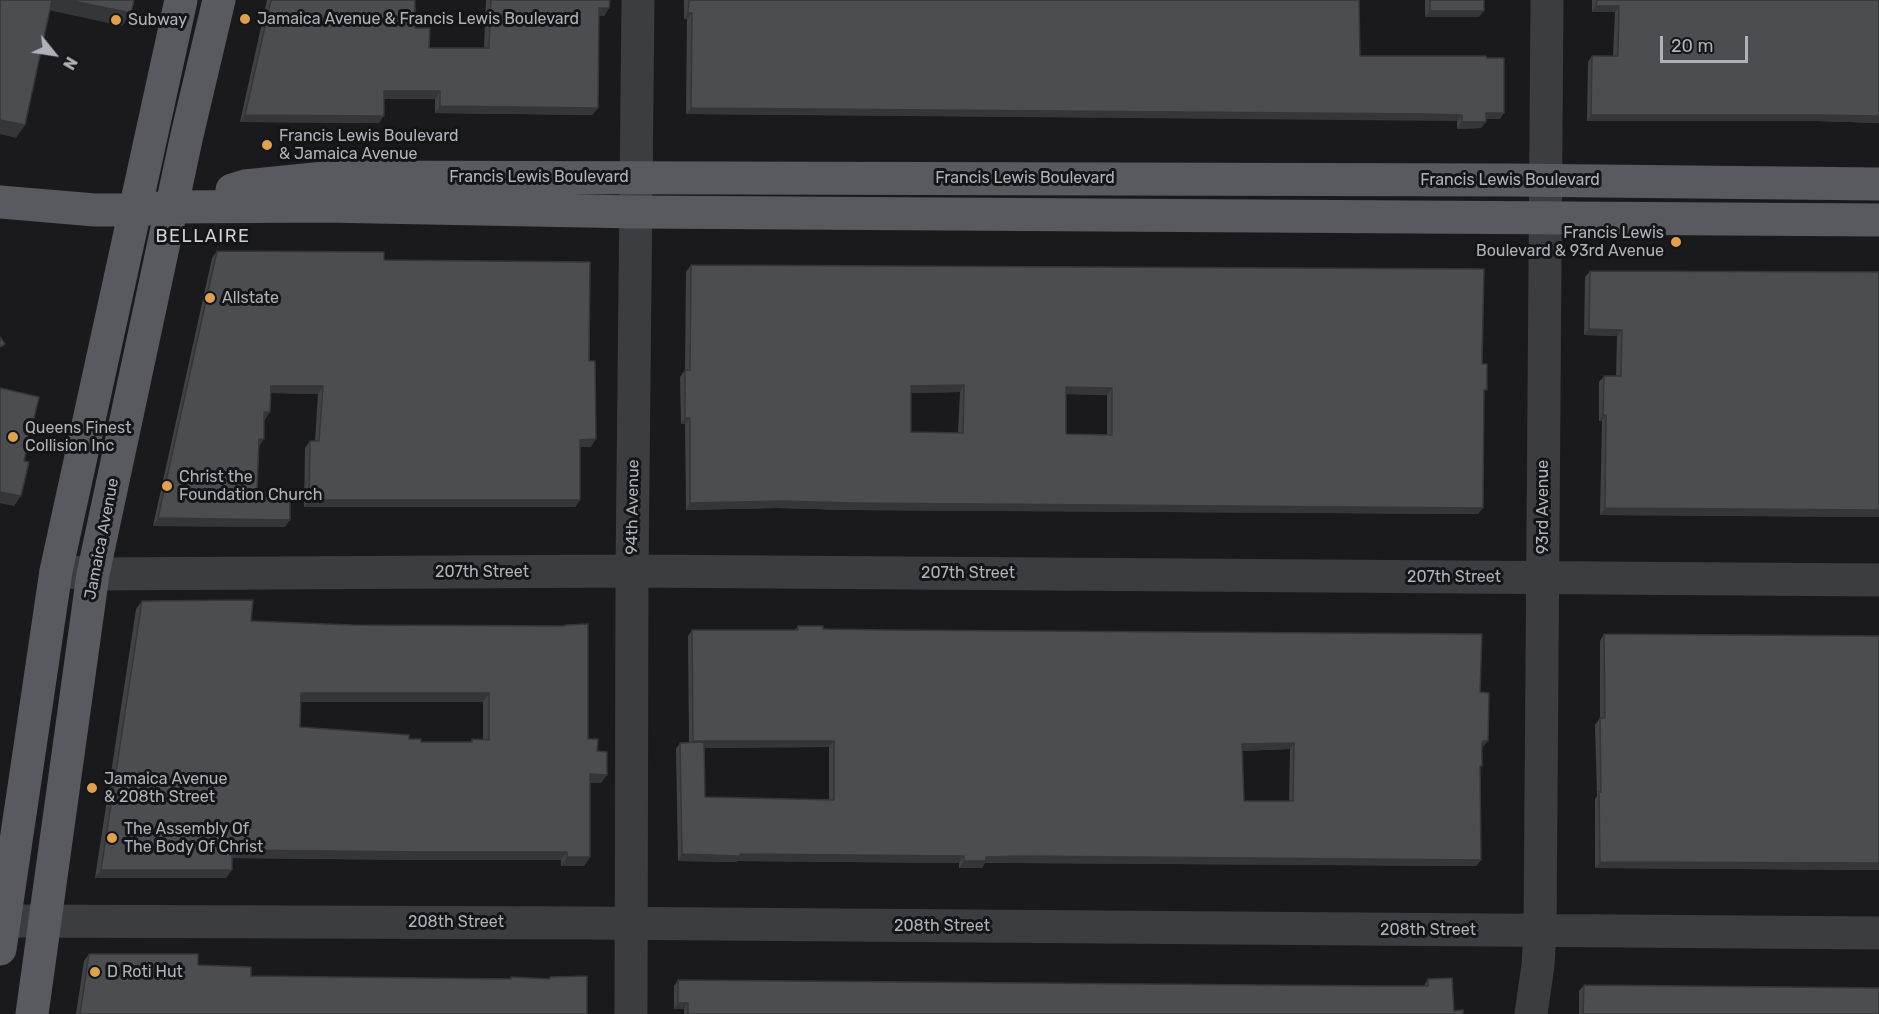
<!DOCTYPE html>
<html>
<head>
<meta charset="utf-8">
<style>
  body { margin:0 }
  #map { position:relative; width:1879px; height:1014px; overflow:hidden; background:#1a1a1c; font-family:Rubik,sans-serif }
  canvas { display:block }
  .north { position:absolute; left:24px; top:24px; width:60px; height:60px; -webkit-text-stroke:4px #151517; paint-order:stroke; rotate:120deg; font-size:16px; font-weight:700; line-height:24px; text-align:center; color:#aeb3ba }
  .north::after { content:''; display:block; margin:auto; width:21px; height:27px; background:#aeb3ba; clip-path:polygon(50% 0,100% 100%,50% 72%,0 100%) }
  .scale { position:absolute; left:1660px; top:36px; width:88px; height:27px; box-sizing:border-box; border:3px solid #aeb3ba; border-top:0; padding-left:8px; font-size:18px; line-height:21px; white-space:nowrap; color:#aeb3ba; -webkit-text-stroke:4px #151517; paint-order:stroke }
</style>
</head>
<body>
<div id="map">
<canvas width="1879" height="1014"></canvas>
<div class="north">N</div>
<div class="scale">20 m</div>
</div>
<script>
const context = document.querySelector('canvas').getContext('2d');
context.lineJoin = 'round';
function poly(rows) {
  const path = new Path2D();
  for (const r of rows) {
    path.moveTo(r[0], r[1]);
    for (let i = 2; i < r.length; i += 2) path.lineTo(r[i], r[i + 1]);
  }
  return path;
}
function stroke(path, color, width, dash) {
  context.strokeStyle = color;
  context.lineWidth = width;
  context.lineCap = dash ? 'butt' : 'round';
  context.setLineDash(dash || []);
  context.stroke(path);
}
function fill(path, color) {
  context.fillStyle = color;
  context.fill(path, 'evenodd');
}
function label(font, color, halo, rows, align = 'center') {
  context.font = font + ' Rubik,sans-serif';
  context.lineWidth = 6;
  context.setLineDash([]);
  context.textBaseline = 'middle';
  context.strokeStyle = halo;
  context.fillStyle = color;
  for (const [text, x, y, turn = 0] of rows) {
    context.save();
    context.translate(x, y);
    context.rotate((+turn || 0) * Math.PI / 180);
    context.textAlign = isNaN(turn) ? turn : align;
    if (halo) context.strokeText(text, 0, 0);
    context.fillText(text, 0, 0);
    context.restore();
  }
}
const minor = poly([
  [56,571,93,574,632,571,1879,580],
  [5,921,586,923,1879,933],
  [631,1014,632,571,638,0],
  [1531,1014,1538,965,1540,930,1547,0]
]);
const major = poly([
  [232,190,245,186,334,177,1508,180,1879,184],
  [0,202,95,210,134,210,173,207,324,206,636,212,1879,220],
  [0,949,56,571,181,0],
  [32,1014,93,574,187,135,219,0]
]);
const wall = poly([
  [267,0,415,0,415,28,429,48,484,48,486,0,610,0,609,8,604,16,599,16,598,108,592,115,435,113,435,99,384,99,379,123,240,122],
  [684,0,1359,0,1360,56,1500,119,1486,119,1481,128,1457,129,1457,121,1424,120,686,114,687,19,684,19],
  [1425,0,1484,0,1479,17,1425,17],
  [1592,0,1879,0,1879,123,1817,121,1587,121,1588,62,1592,56,1613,56,1615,12,1592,12],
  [217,251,384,260,589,361,591,447,580,447,580,500,575,507,304,507,305,448,310,441,315,441,318,394,271,393,270,412,264,420,258,447,257,492,285,527,153,526,212,258],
  [691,265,1482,364,1484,393,1478,514,849,510,777,508,686,510,685,424,681,424,680,377,685,370,686,272],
  [960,392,958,433,911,432,911,393],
  [1066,394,1107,395,1107,435,1066,434],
  [1590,271,1879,272,1879,517,1600,515,1602,421,1599,421,1599,382,1604,376,1616,376,1617,336,1584,335,1585,277],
  [142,601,251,621,353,625,564,626,565,625,588,739,597,751,601,783,590,783,590,857,584,866,561,866,561,860,420,860,232,858,226,878,95,878,136,609],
  [301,702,483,702,483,740,472,739,470,742,421,742,409,739,300,727],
  [798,626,1480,692,1483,747,1482,747,1480,769,1481,860,1476,866,1017,863,985,863,982,868,959,868,959,863,737,861,736,862,678,861,676,749,680,743,689,743,688,636,692,630,795,630],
  [829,747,829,800,705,797,704,748],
  [1290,749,1289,801,1244,801,1242,751],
  [1604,634,1879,636,1879,870,1595,868,1595,799,1597,796,1595,725,1600,718,1600,641],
  [89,954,198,965,251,976,509,979,511,977,549,979,550,977,587,1014,76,1014,84,961],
  [1428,979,1454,1011,1463,1014,684,1014,684,1009,674,1009,674,986,678,980,1380,986,1424,986],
  [1584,985,1879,1014,1579,1014,1579,991]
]);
const shadedWall = poly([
  [51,0,69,0,131,13,122,26,44,9],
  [1596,6,1619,6,1615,12,1592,12],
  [599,8,609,8,604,16,594,16],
  [1430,11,1484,11,1479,17,1425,17],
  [688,13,692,13,687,19,684,19],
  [384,91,440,91,435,99,379,99],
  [440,106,598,108,592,115,435,113],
  [691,108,1462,115,1457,121,686,114],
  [1486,113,1504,113,1500,119,1481,119],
  [245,115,384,116,379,123,240,122],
  [1591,115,1821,115,1879,116,1879,123,1817,121,1587,121],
  [0,120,25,125,16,138,0,134],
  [1462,122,1486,122,1481,128,1457,129],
  [1589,329,1622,330,1617,336,1584,335],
  [964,385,960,392,907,393,911,386],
  [271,386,323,386,318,394,265,393],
  [1066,387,1112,388,1107,395,1062,394],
  [264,412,270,412,265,420,259,420],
  [1603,415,1606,415,1602,421,1599,421],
  [685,418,690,418,685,424,681,424],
  [259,439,264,439,259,447],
  [596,439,591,447,575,447,580,440],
  [0,492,21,496,14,506,0,503],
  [309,500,580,500,575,507,304,507],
  [782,501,1483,508,1478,514,849,510,777,508,686,510,690,503],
  [1605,508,1879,510,1879,517,1600,515],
  [158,518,290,520,285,527,153,526],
  [301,693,489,693,483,702,295,702],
  [693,741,834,741,829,747,689,748],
  [1483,741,1488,741,1483,747,1479,747],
  [1294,743,1290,749,1237,751,1242,744],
  [590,774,607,775,601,783,584,783],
  [232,850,567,852,561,860,420,860,226,858],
  [682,854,740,854,964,856,959,863,737,861,736,862,678,861],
  [1021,856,1481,860,1476,866,1017,863,985,863,982,868,959,868,964,861,986,857],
  [567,857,590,857,584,866,561,866],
  [1600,862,1879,863,1879,870,1595,868],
  [101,870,232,870,226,878,95,878],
  [678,1003,688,1003,684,1009,674,1009]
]);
const building = poly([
  [0,0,52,0,25,125,0,120,0,0],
  [69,0,134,0,131,13,69,0],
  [271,0,415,0,415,28,430,28,429,48,489,48,491,0,610,0,609,8,599,8,598,108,440,106,440,91,384,91,384,116,245,115,271,0],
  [689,0,1359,0,1360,56,1486,56,1487,58,1504,58,1504,113,1486,113,1486,122,1462,122,1462,115,1428,114,691,108,692,13,688,13,689,0],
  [1430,0,1484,0,1484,11,1430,11,1430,0],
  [1597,0,1879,0,1879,116,1821,115,1591,115,1592,56,1618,56,1619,6,1596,6,1597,0],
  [217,251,384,252,384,260,590,262,589,361,595,361,596,439,580,440,580,500,309,500,310,441,319,441,323,386,271,386,270,412,264,412,264,439,259,439,257,492,290,492,290,520,158,518,217,251],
  [691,265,1484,269,1482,364,1487,364,1487,390,1484,390,1483,508,853,503,782,501,690,503,690,418,685,418,685,370,690,370,691,265],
  [964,385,963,433,911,432,911,386,964,385],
  [1066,387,1112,388,1112,435,1066,434,1066,387],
  [1590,271,1879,272,1879,510,1605,508,1606,415,1603,415,1604,376,1621,376,1622,330,1589,329,1590,271],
  [0,337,5,344,0,347,0,337],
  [0,388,39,397,24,461,29,462,21,496,0,492,0,388],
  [253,600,251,621,353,625,565,626,565,625,588,624,588,739,598,739,597,751,607,752,607,775,590,774,590,857,567,857,567,852,426,852,232,850,232,870,101,870,142,601,253,600],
  [301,693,489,693,489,740,472,739,472,742,421,742,421,739,409,739,409,735,300,727,301,693],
  [798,626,823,626,823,629,888,630,1482,634,1480,692,1489,693,1488,741,1483,741,1482,744,1482,766,1480,766,1481,860,1021,856,986,857,986,861,964,861,964,856,740,854,740,856,682,854,680,743,704,742,705,797,834,800,834,741,693,741,692,630,798,630,798,626],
  [1294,743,1293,801,1244,801,1242,744,1294,743],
  [1604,634,1879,636,1879,863,1600,862,1599,792,1601,792,1600,718,1605,718,1604,634],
  [89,954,198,954,198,965,251,967,251,976,511,979,511,977,550,979,550,977,587,976,587,1014,80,1014,89,954],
  [1452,978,1454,1011,1463,1010,1463,1014,688,1014,688,1003,678,1003,678,980,1380,986,1428,986,1428,979,1452,978],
  [1584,985,1879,988,1879,1014,1583,1014,1584,985]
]);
const markers = [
  [245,19,6,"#dda151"],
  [116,20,6,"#dda151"],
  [267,145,6,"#dda151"],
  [1676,242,6,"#dda151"],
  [210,298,6,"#dda151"],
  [13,437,6,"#dda151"],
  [167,486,6,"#dda151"],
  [92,788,6,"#dda151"],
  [112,838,6,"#dda151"],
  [95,972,6,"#dda151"]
];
const poiNames = [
  ["Jamaica Avenue & Francis Lewis Boulevard",257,19],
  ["Subway",128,20],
  ["Francis Lewis Boulevard",279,136],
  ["& Jamaica Avenue",279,154],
  ["Francis Lewis",1664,233,"right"],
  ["Boulevard & 93rd Avenue",1664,251,"right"],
  ["Allstate",222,298],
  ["Queens Finest",25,428],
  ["Collision Inc",25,446],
  ["Christ the",179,477],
  ["Foundation Church",179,495],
  ["Jamaica Avenue",104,779],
  ["& 208th Street",104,797],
  ["The Assembly Of",124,829],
  ["The Body Of Christ",124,847],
  ["D Roti Hut",107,972]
];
const streetNames = [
  ["Francis Lewis Boulevard",539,177],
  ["Francis Lewis Boulevard",1025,178],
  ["Francis Lewis Boulevard",1510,180],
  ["94th Avenue",633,507,-89],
  ["93rd Avenue",1543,507,-90],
  ["Jamaica Avenue",102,539,-79],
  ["207th Street",482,572],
  ["207th Street",968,573],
  ["207th Street",1454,577],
  ["208th Street",456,922],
  ["208th Street",942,926],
  ["208th Street",1428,930]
];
const neighbourhoodNames = [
  ["BELLAIRE",203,237]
];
stroke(minor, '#3b3d40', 33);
stroke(major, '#585a5f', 33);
fill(wall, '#414246');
fill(shadedWall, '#353639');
fill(building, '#4c4d51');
stroke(building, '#353639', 1.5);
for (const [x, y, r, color] of markers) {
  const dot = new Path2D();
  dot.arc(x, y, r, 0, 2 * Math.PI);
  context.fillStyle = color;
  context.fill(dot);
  stroke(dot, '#151517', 2);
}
label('16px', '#aeb3ba', '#151517', poiNames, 'left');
label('16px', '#aeb3ba', '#151517', streetNames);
context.letterSpacing = '1.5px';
label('18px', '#ced1d6', '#151517', neighbourhoodNames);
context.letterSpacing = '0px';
</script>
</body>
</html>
